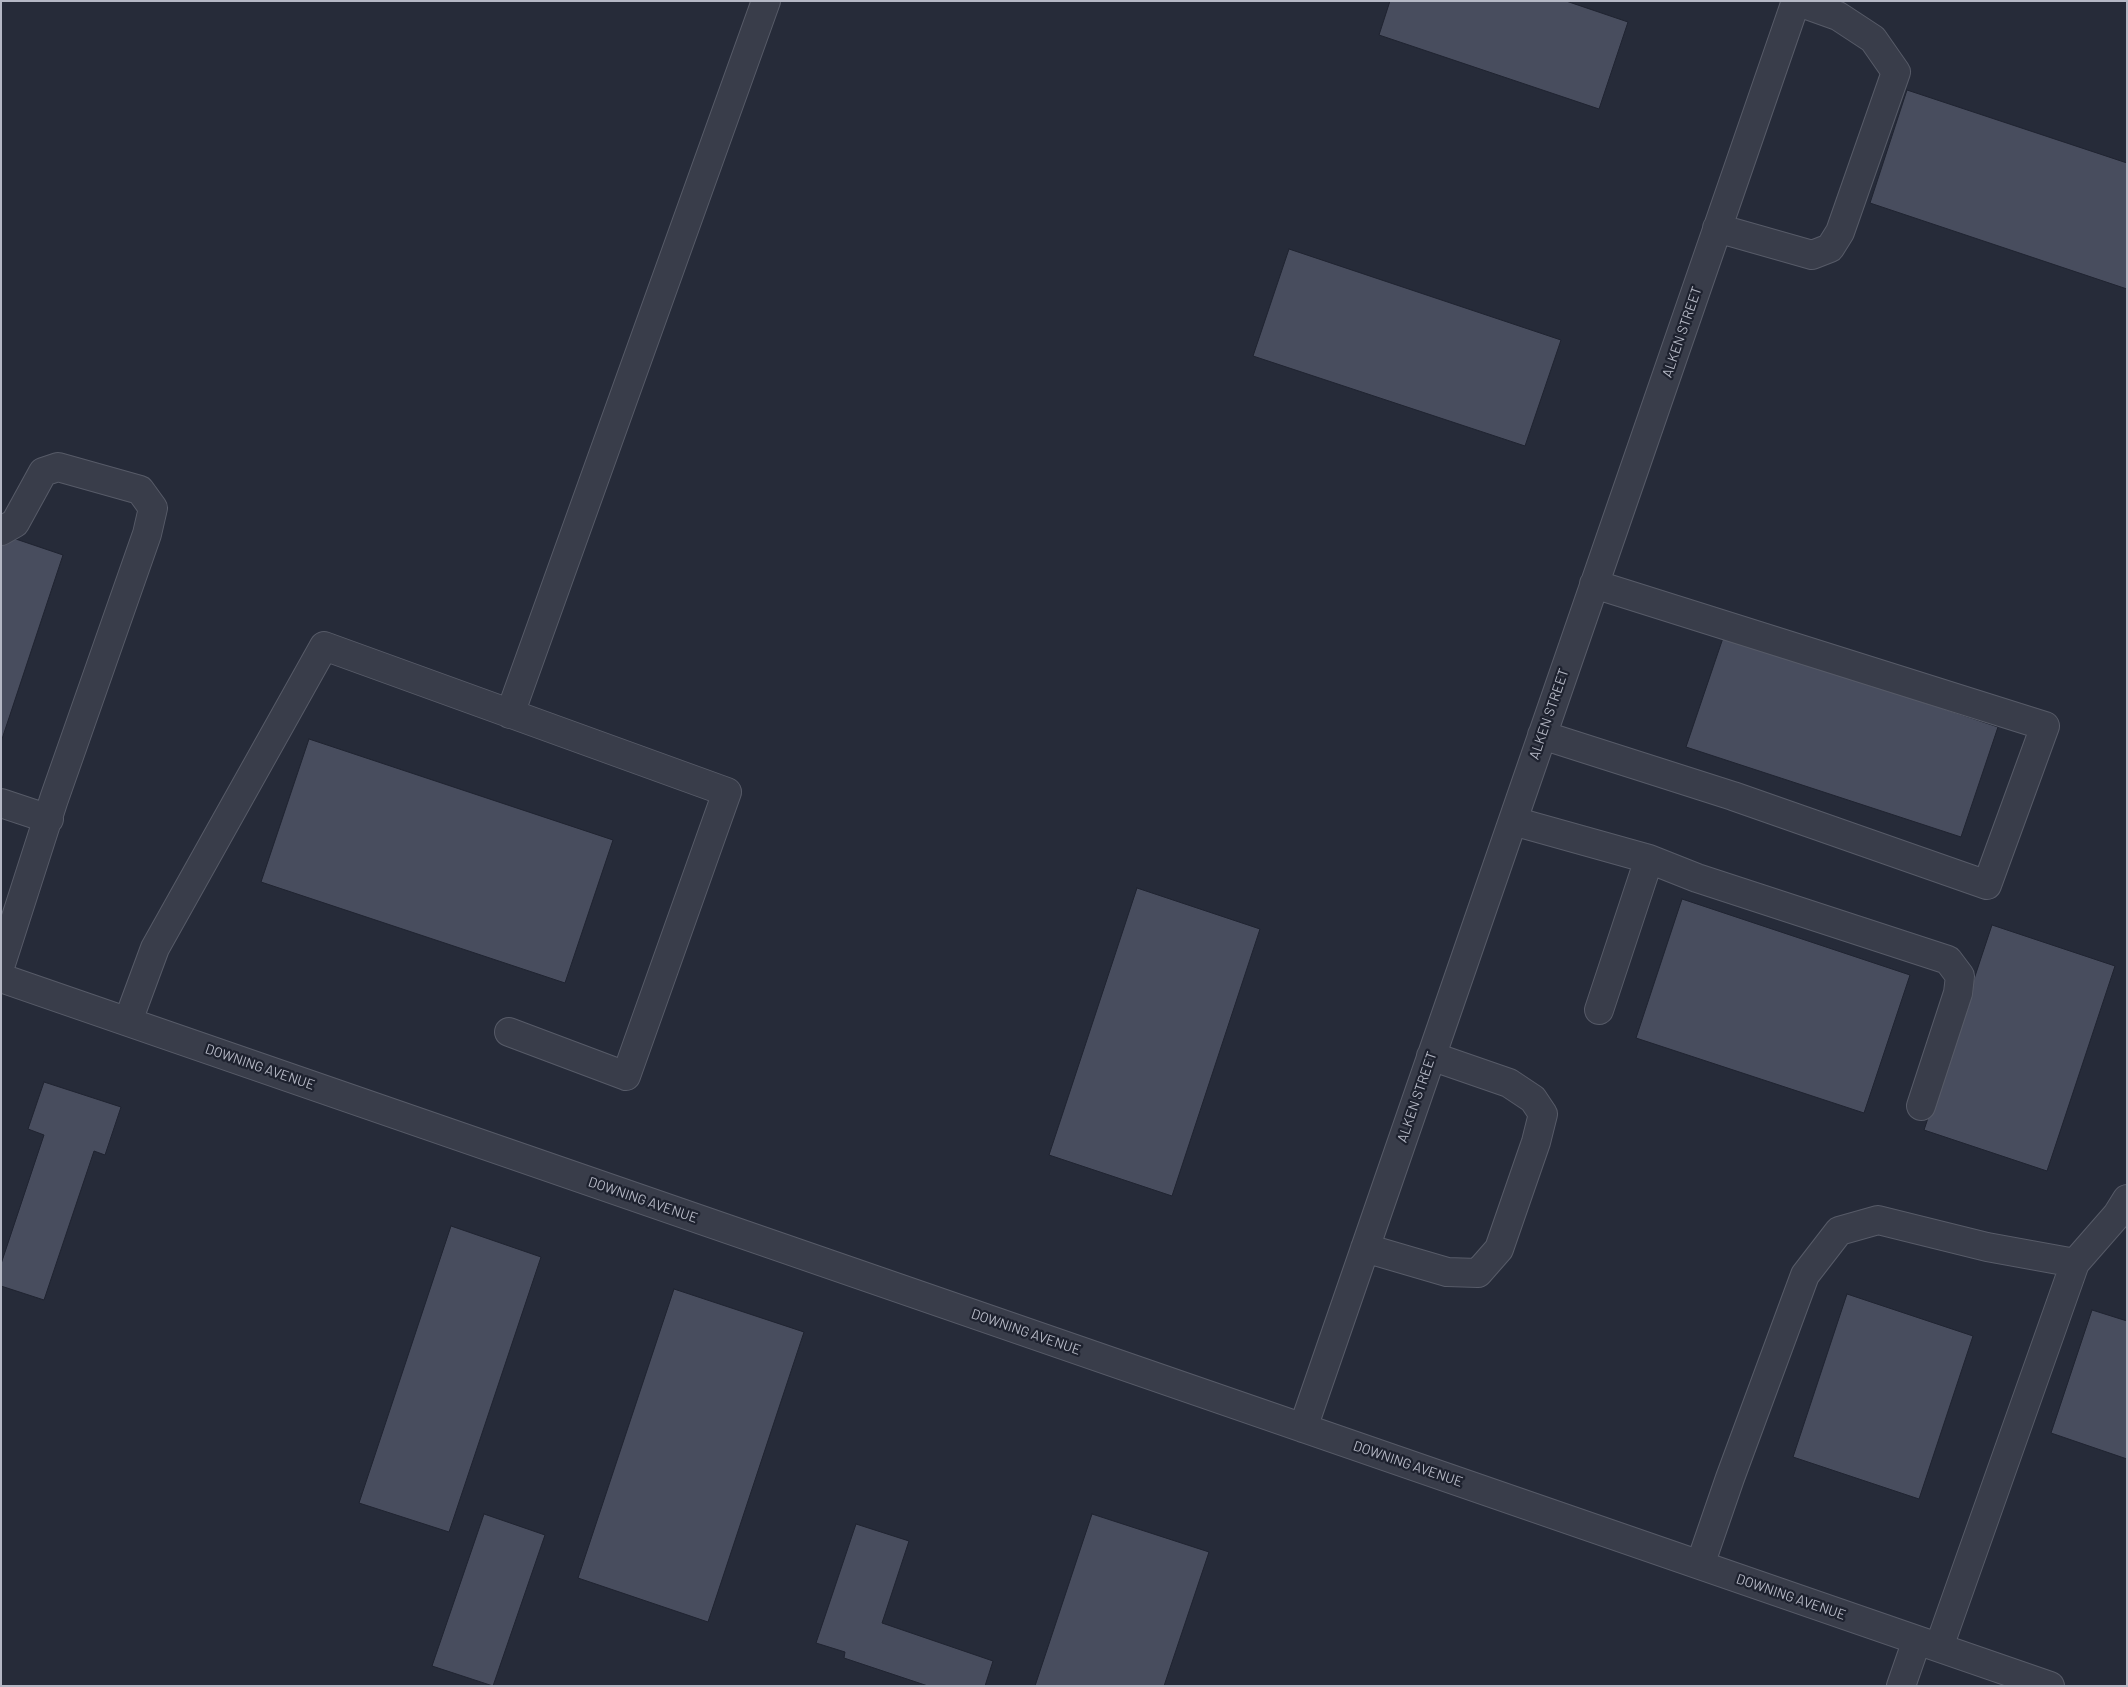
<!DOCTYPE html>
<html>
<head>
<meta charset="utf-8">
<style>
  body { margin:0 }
  #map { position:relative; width:2128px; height:1687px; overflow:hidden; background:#262b39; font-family:Barlow,sans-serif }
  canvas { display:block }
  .frame { position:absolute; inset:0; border:2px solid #b5b8c5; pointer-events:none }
</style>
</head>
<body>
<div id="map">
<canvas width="2128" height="1687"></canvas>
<div class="frame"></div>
</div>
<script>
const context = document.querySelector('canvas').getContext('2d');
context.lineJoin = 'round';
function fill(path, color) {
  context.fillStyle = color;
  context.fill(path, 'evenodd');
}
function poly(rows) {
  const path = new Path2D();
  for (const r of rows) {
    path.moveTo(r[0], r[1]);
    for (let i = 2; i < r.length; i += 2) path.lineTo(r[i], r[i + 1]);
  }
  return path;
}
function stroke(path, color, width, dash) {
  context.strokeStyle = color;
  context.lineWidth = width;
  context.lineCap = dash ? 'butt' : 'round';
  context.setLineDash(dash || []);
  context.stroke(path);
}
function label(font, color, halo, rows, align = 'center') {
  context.font = font + ' Barlow,sans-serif';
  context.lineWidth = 4.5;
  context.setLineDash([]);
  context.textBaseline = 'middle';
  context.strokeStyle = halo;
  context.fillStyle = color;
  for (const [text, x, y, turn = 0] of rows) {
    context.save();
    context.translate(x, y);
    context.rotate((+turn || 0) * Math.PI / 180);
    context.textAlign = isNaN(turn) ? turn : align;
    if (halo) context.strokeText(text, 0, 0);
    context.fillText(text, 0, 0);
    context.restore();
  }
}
const building = poly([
  [1390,1,1566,1,1628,22,1599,109,1379,35,1390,1],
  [1907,90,2127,163,2127,289,1870,203,1907,90],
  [1289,249,1561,340,1525,446,1253,356,1289,249],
  [1,534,63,555,1,742,1,534],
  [1724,635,1998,727,1961,837,1686,747,1724,635],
  [309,739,613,840,565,983,261,882,309,739],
  [1137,888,1260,929,1172,1196,1049,1155,1137,888],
  [1682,899,1910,975,1864,1113,1636,1038,1682,899],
  [1992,925,2115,966,2047,1171,1924,1130,1992,925],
  [44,1082,121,1107,105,1155,94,1151,44,1300,1,1286,1,1264,44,1135,28,1129,44,1082],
  [451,1226,541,1257,449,1532,359,1503,451,1226],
  [674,1289,804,1332,708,1622,578,1578,674,1289],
  [1847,1294,1973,1336,1919,1499,1793,1457,1847,1294],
  [2092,1310,2127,1321,2127,1459,2051,1433,2092,1310],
  [484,1514,545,1535,493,1686,432,1666,484,1514],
  [1092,1514,1209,1552,1164,1686,1035,1686,1092,1514],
  [856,1524,909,1541,882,1623,993,1661,985,1686,928,1686,844,1658,845,1652,816,1643,856,1524]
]);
const minor = poly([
  [1717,228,1812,255,1830,248,1840,232,1896,72,1873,39,1838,16,1796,1],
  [1,531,15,523,43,472,58,467,140,490,153,508,147,534,54,799,1,964],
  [510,714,766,1],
  [1542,735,1733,796,1987,885,2045,726,1594,584],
  [1,803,49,819],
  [1513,821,1649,859,1697,878,1948,960,1960,976,1958,993,1921,1106],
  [1,978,2050,1686],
  [1599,1010,1649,859],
  [128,1021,155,948,324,646,727,792,626,1076,509,1032],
  [1365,1248,1447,1272,1478,1273,1499,1249,1536,1142,1543,1114,1533,1099,1509,1083,1431,1056],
  [1303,1428,1796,1],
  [1700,1565,1730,1478,1805,1275,1839,1231,1878,1220,1987,1247,2075,1263,2117,1215,2127,1199],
  [1939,1647,2075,1263],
  [1901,1686,1917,1640]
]);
const streetNames = [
  ["ALKEN STREET",1682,332,-71],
  ["ALKEN STREET",1549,714,-71],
  ["DOWNING AVENUE",260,1067,19],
  ["ALKEN STREET",1417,1097,-71],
  ["DOWNING AVENUE",643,1200,19],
  ["DOWNING AVENUE",1026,1332,19],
  ["DOWNING AVENUE",1408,1464,19],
  ["DOWNING AVENUE",1791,1597,19]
];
fill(building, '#484d5e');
stroke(building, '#202431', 1);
stroke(minor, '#575b68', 30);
stroke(minor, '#393d4a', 28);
label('14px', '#b5b8c5', '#1e222f', streetNames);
</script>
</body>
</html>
